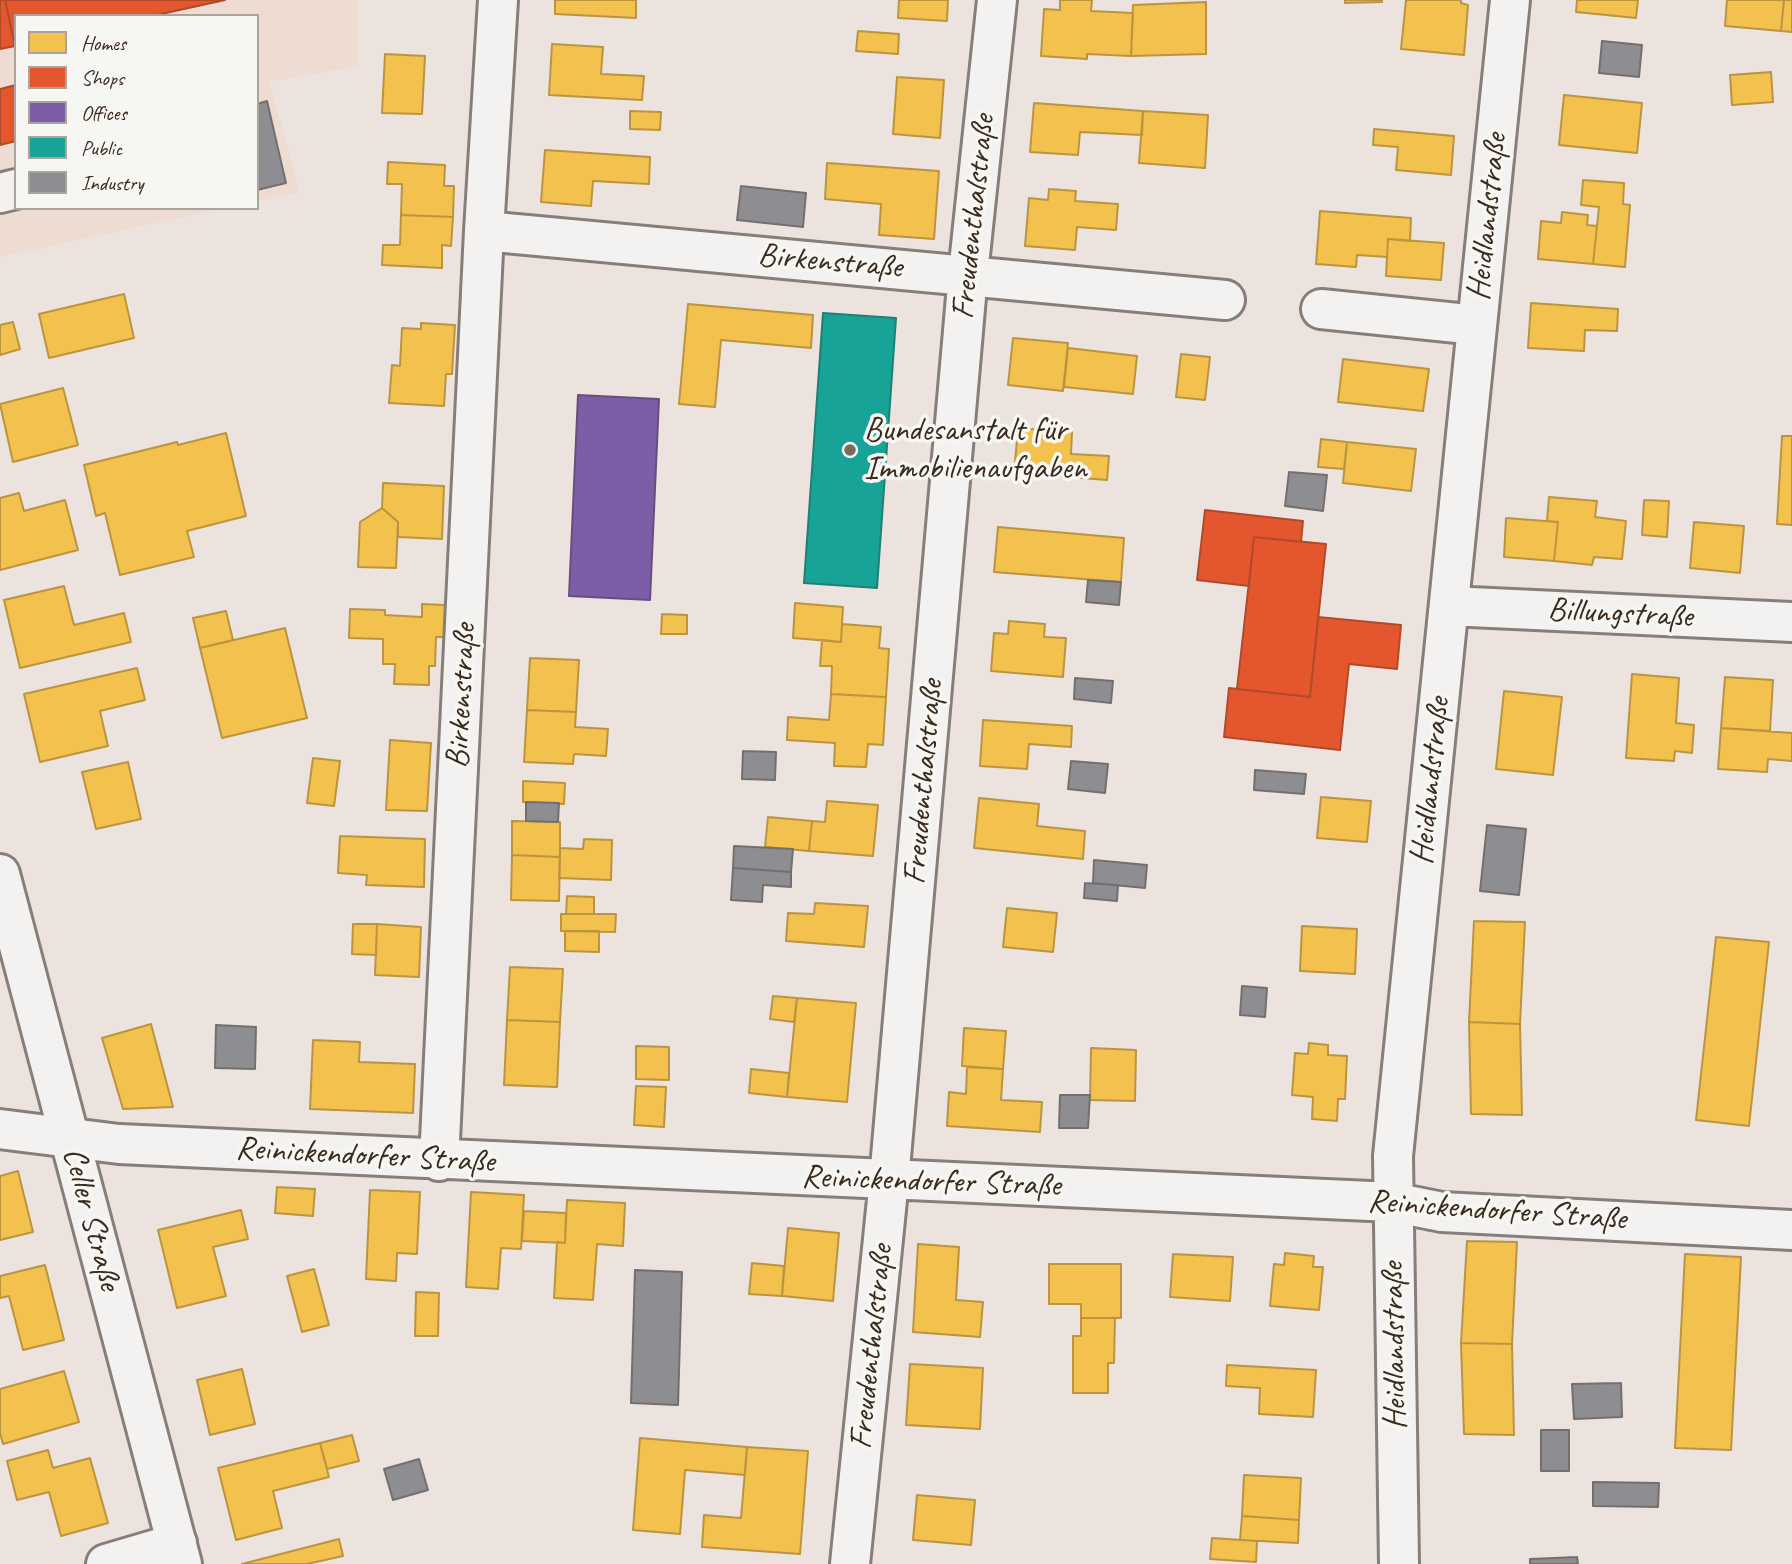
<!DOCTYPE html>
<html>
<head>
<meta charset="utf-8">
<style>
  body { margin:0 }
  #map { position:relative; width:1792px; height:1564px; overflow:hidden; background:#ece3de; font-family:Caveat,sans-serif }
  canvas { display:block }
  .legend { position:absolute; left:14px; top:14px; width:245px; height:196px; box-sizing:border-box; background:#f6f6f2; border:2px solid #aba49d; margin:0; padding:9px 12px; list-style:none; font-size:21px; color:#3b2a1e }
  .legend li { display:flex; align-items:center; gap:14px; height:35px }
  .legend b { width:35px; border:2px solid #aba49d }
</style>
</head>
<body>
<div id="map">
<canvas width="1792" height="1564"></canvas>
<ul class="legend">
<li><b style="height:19px;background:#f2c14e"></b>Homes</li>
<li><b style="height:19px;background:#e4572e"></b>Shops</li>
<li><b style="height:19px;background:#7b5ea7"></b>Offices</li>
<li><b style="height:19px;background:#17a398"></b>Public</li>
<li><b style="height:19px;background:#8d8d92"></b>Industry</li>
</ul>
</div>
<script>
const context = document.querySelector('canvas').getContext('2d');
context.lineJoin = 'round';
function fill(path, color) {
  context.fillStyle = color;
  context.fill(path, 'evenodd');
}
function poly(rows) {
  const path = new Path2D();
  for (const r of rows) {
    path.moveTo(r[0], r[1]);
    for (let i = 2; i < r.length; i += 2) path.lineTo(r[i], r[i + 1]);
  }
  return path;
}
function stroke(path, color, width, dash) {
  context.strokeStyle = color;
  context.lineWidth = width;
  context.lineCap = dash ? 'butt' : 'round';
  context.setLineDash(dash || []);
  context.stroke(path);
}
function label(font, color, halo, rows, align = 'center') {
  context.font = font + ' Caveat,sans-serif';
  context.lineWidth = 7;
  context.setLineDash([]);
  context.textBaseline = 'middle';
  context.strokeStyle = halo;
  context.fillStyle = color;
  for (const [text, x, y, turn = 0] of rows) {
    context.save();
    context.translate(x, y);
    context.rotate((+turn || 0) * Math.PI / 180);
    context.textAlign = isNaN(turn) ? turn : align;
    if (halo) context.strokeText(text, 0, 0);
    context.fillText(text, 0, 0);
    context.restore();
  }
}
const built = poly([
  [0,0,358,0,358,66,269,82,300,192,257,201,257,16,16,16,16,208,224,208,0,257]
]);
const homes = poly([
  [555,0,636,0,636,18,555,14,555,0],
  [899,0,948,0,947,21,898,18,899,0],
  [1060,0,1092,0,1091,11,1133,13,1131,56,1087,54,1087,59,1041,56,1044,9,1060,10,1060,0],
  [1345,0,1382,0,1382,2,1345,3,1345,0],
  [1406,0,1461,0,1461,3,1468,5,1464,55,1401,49,1406,0],
  [1577,0,1638,0,1636,18,1576,12,1577,0],
  [1727,0,1784,0,1781,31,1725,26,1727,0],
  [1784,0,1792,0,1792,32,1781,31,1784,0],
  [1206,2,1206,54,1131,56,1133,5,1206,2],
  [858,31,899,34,898,54,856,51,858,31],
  [552,44,603,47,601,74,644,76,642,100,549,95,552,44],
  [385,54,425,56,422,114,382,113,385,54],
  [1771,72,1773,102,1732,105,1730,75,1771,72],
  [897,77,944,80,940,138,893,134,897,77],
  [1564,95,1642,103,1637,153,1559,145,1564,95],
  [1034,103,1143,111,1142,135,1080,132,1078,155,1030,152,1034,103],
  [630,111,661,112,660,130,630,129,630,111],
  [1143,111,1208,115,1205,168,1139,163,1143,111],
  [1374,129,1454,136,1451,175,1396,170,1398,147,1373,145,1374,129],
  [545,150,650,157,649,184,593,181,591,206,541,202,545,150],
  [388,162,445,165,444,186,454,186,453,217,401,215,402,184,387,184,388,162],
  [827,163,939,171,934,239,879,235,881,204,825,199,827,163],
  [1583,180,1624,183,1623,204,1630,205,1625,267,1593,264,1599,207,1581,205,1583,180],
  [1049,189,1076,191,1075,201,1118,204,1116,230,1077,227,1075,250,1025,246,1029,198,1048,200,1049,189],
  [1320,211,1411,218,1410,241,1388,239,1387,257,1357,255,1356,267,1316,264,1320,211],
  [1562,212,1588,215,1587,225,1597,226,1593,264,1538,259,1541,221,1561,223,1562,212],
  [401,215,453,217,451,246,442,245,442,268,382,265,383,245,400,245,401,215],
  [1388,239,1444,243,1441,280,1386,276,1388,239],
  [124,294,134,338,49,358,39,314,124,294],
  [1531,303,1618,309,1617,331,1585,330,1584,351,1528,348,1531,303],
  [688,304,813,315,811,348,721,340,715,407,679,404,688,304],
  [13,322,20,349,0,355,0,325,13,322],
  [421,323,455,325,452,374,446,374,444,406,389,403,392,365,400,366,402,328,421,329,421,323],
  [1013,338,1068,343,1063,391,1008,385,1013,338],
  [1068,348,1137,356,1133,394,1064,387,1068,348],
  [1181,354,1210,357,1205,400,1176,397,1181,354],
  [1343,359,1429,369,1423,411,1338,402,1343,359],
  [63,388,78,445,13,462,0,404,63,388],
  [1018,428,1072,432,1071,454,1109,456,1107,480,1014,473,1018,428],
  [226,433,246,516,187,531,194,557,120,575,105,513,96,516,84,465,177,442,178,445,226,433],
  [1782,436,1792,436,1792,525,1777,524,1782,436],
  [1321,439,1347,442,1344,469,1318,467,1321,439],
  [1347,442,1416,449,1411,491,1343,483,1347,442],
  [383,483,444,486,442,539,398,537,398,522,382,508,383,483],
  [19,493,24,511,65,500,78,550,0,570,0,498,19,493],
  [1549,497,1597,501,1595,517,1626,521,1622,559,1594,557,1592,565,1554,561,1558,522,1547,521,1549,497],
  [1644,500,1669,501,1667,537,1642,535,1644,500],
  [382,508,398,522,396,568,358,567,360,522,382,508],
  [1506,518,1558,522,1554,561,1504,557,1506,518],
  [1694,522,1744,526,1740,573,1690,568,1694,522],
  [998,527,1124,538,1121,582,994,572,998,527],
  [64,586,74,625,124,613,131,642,20,668,4,600,64,586],
  [795,603,843,607,841,642,793,638,795,603],
  [422,604,445,605,445,637,436,637,435,666,429,666,429,685,394,684,395,664,383,664,383,639,349,638,350,609,385,610,385,615,422,617,422,604],
  [226,611,233,640,200,648,193,618,226,611],
  [662,614,687,615,687,634,661,634,662,614],
  [1009,621,1045,624,1044,637,1066,638,1063,677,991,671,994,633,1008,634,1009,621],
  [842,624,881,627,879,648,889,649,886,697,831,694,832,666,820,666,822,640,841,642,842,624],
  [285,628,307,718,222,738,200,648,285,628],
  [530,658,579,660,576,712,527,710,530,658],
  [137,668,145,700,100,711,108,746,40,762,24,694,137,668],
  [1632,674,1679,678,1676,723,1694,725,1692,753,1675,751,1674,761,1626,758,1632,674],
  [1725,677,1773,680,1770,731,1721,728,1725,677],
  [1504,691,1562,697,1553,775,1496,769,1504,691],
  [831,694,886,697,883,745,868,744,866,767,834,766,835,743,787,740,788,717,829,720,831,694],
  [527,710,576,712,575,727,608,729,606,756,574,754,573,764,524,762,527,710],
  [983,720,1072,726,1071,747,1029,744,1027,769,980,766,983,720],
  [1721,728,1792,733,1792,761,1768,759,1767,772,1718,769,1721,728],
  [390,740,431,743,427,811,386,810,390,740],
  [313,758,340,761,334,806,307,803,313,758],
  [128,762,141,819,96,829,82,772,128,762],
  [523,781,565,783,564,804,523,802,523,781],
  [1321,797,1371,801,1367,842,1317,838,1321,797],
  [979,798,1039,804,1037,826,1085,831,1083,859,974,848,979,798],
  [827,801,878,805,873,856,809,851,812,821,825,822,827,801],
  [768,817,812,821,809,851,765,847,768,817],
  [512,821,560,822,560,857,512,855,512,821],
  [340,836,425,839,424,887,366,885,367,875,338,873,340,836],
  [584,839,612,840,611,880,559,878,560,848,583,849,584,839],
  [512,855,560,857,559,901,511,900,512,855],
  [567,896,594,897,594,914,566,914,567,896],
  [815,903,868,906,864,947,786,941,788,913,814,914,815,903],
  [1007,908,1057,913,1053,952,1003,947,1007,908],
  [561,914,616,914,615,932,561,931,561,914],
  [1474,921,1525,922,1520,1024,1469,1022,1474,921],
  [353,924,377,924,376,955,352,954,353,924],
  [377,924,421,927,419,977,375,975,377,924],
  [1302,926,1357,929,1355,974,1300,971,1302,926],
  [565,931,599,931,599,952,565,951,565,931],
  [1716,937,1769,942,1749,1126,1696,1120,1716,937],
  [510,967,563,969,560,1022,507,1020,510,967],
  [773,996,797,998,794,1022,770,1019,773,996],
  [797,998,856,1003,847,1102,787,1097,797,998],
  [507,1020,560,1022,557,1087,504,1085,507,1020],
  [1469,1022,1520,1024,1522,1115,1471,1114,1469,1022],
  [151,1024,173,1107,123,1109,102,1038,151,1024],
  [964,1028,1006,1031,1003,1069,962,1066,964,1028],
  [313,1040,360,1042,359,1062,415,1064,413,1113,310,1109,313,1040],
  [1309,1043,1328,1045,1328,1055,1347,1056,1345,1099,1338,1099,1337,1121,1312,1119,1313,1097,1292,1095,1295,1053,1308,1054,1309,1043],
  [636,1046,669,1047,669,1080,636,1079,636,1046],
  [1091,1048,1136,1050,1135,1101,1090,1100,1091,1048],
  [967,1067,1003,1069,1001,1100,1042,1102,1040,1132,947,1126,949,1092,966,1094,967,1067],
  [751,1069,789,1073,787,1097,749,1093,751,1069],
  [636,1086,666,1087,664,1127,634,1125,636,1086],
  [18,1171,33,1232,0,1240,0,1176,18,1171],
  [277,1187,315,1189,313,1216,275,1213,277,1187],
  [370,1190,420,1192,417,1254,397,1253,396,1281,366,1279,370,1190],
  [471,1192,524,1195,521,1249,501,1248,498,1289,466,1287,471,1192],
  [567,1200,625,1203,623,1246,597,1244,593,1300,554,1298,557,1242,565,1243,567,1200],
  [241,1210,248,1239,213,1247,226,1296,177,1308,158,1230,241,1210],
  [524,1211,566,1213,565,1243,522,1241,524,1211],
  [788,1228,839,1233,833,1301,782,1296,788,1228],
  [1467,1241,1517,1242,1512,1344,1461,1343,1467,1241],
  [918,1244,959,1247,956,1300,983,1302,980,1337,913,1332,918,1244],
  [1285,1253,1314,1256,1313,1267,1323,1267,1319,1310,1270,1306,1274,1264,1284,1265,1285,1253],
  [1173,1254,1233,1257,1230,1301,1170,1297,1173,1254],
  [1685,1254,1741,1257,1731,1450,1675,1448,1685,1254],
  [752,1263,784,1266,782,1296,749,1294,752,1263],
  [1049,1264,1121,1264,1121,1318,1081,1318,1081,1304,1049,1304,1049,1264],
  [45,1265,64,1340,23,1350,9,1296,0,1298,0,1276,45,1265],
  [314,1269,329,1325,302,1332,287,1276,314,1269],
  [416,1292,439,1293,438,1336,415,1336,416,1292],
  [1081,1318,1115,1318,1114,1363,1108,1363,1108,1393,1073,1393,1073,1336,1081,1336,1081,1318],
  [1461,1343,1512,1344,1514,1435,1464,1434,1461,1343],
  [910,1364,983,1368,980,1429,906,1425,910,1364],
  [1227,1365,1316,1370,1313,1417,1259,1414,1260,1388,1226,1386,1227,1365],
  [242,1369,255,1424,210,1435,197,1380,242,1369],
  [64,1371,79,1422,3,1444,0,1433,0,1389,64,1371],
  [352,1435,359,1461,327,1469,320,1443,352,1435],
  [640,1438,747,1447,745,1475,685,1470,680,1534,633,1530,640,1438],
  [320,1443,329,1477,273,1491,282,1528,236,1540,218,1468,320,1443],
  [747,1447,808,1451,800,1554,702,1547,704,1515,741,1518,747,1447],
  [48,1450,53,1468,90,1458,108,1523,61,1536,49,1492,17,1500,7,1461,48,1450],
  [1244,1475,1301,1478,1299,1520,1242,1516,1244,1475],
  [917,1495,975,1500,971,1545,913,1540,917,1495],
  [1242,1516,1299,1520,1298,1543,1240,1540,1242,1516],
  [1212,1538,1257,1541,1256,1562,1210,1559,1212,1538],
  [339,1539,343,1556,307,1564,242,1564,339,1539]
]);
const shops = poly([
  [0,0,5,0,15,46,0,49,0,0],
  [5,0,225,0,152,16,16,16,15,46,5,0],
  [16,85,16,141,0,145,0,89,16,85],
  [1205,510,1303,521,1301,542,1254,537,1249,586,1197,580,1205,510],
  [1254,537,1326,544,1310,697,1237,689,1254,537],
  [1318,617,1401,625,1397,669,1349,664,1340,750,1224,737,1229,688,1310,697,1318,617]
]);
const offices = poly([
  [578,395,659,399,650,600,569,596,578,395]
]);
const public = poly([
  [823,313,896,318,877,588,804,583,823,313]
]);
const industry = poly([
  [1602,41,1642,45,1639,77,1599,73,1602,41],
  [267,101,286,183,257,190,257,104,267,101],
  [741,186,806,193,803,227,737,220,741,186],
  [1289,472,1327,475,1323,511,1285,506,1289,472],
  [1088,580,1121,582,1119,605,1086,602,1088,580],
  [1075,678,1113,681,1111,703,1074,699,1075,678],
  [743,751,776,752,775,780,742,779,743,751],
  [1071,761,1108,764,1105,793,1068,789,1071,761],
  [1255,770,1306,774,1304,794,1254,790,1255,770],
  [526,802,559,803,558,822,526,821,526,802],
  [1487,825,1526,829,1519,895,1480,891,1487,825],
  [734,846,793,849,791,872,733,868,734,846],
  [1094,860,1147,865,1145,888,1093,883,1094,860],
  [733,868,791,872,791,887,763,885,762,902,731,900,733,868],
  [1085,883,1118,885,1117,901,1084,898,1085,883],
  [1242,986,1267,988,1265,1017,1240,1015,1242,986],
  [216,1025,256,1027,255,1069,215,1068,216,1025],
  [1060,1095,1090,1095,1088,1128,1059,1128,1060,1095],
  [635,1270,682,1272,678,1405,631,1403,635,1270],
  [1621,1383,1622,1417,1574,1419,1572,1384,1621,1383],
  [1541,1430,1569,1430,1569,1471,1541,1471,1541,1430],
  [419,1459,428,1490,393,1500,384,1469,419,1459],
  [1593,1482,1659,1483,1658,1507,1593,1506,1593,1482],
  [1577,1557,1578,1564,1530,1564,1530,1559,1577,1557]
]);
const minor = poly([
  [0,193,16,189],
  [484,231,1225,300],
  [1321,309,1477,325],
  [1449,606,1792,622],
  [0,1129,119,1144,1392,1202,1442,1212,1792,1230],
  [439,1161,484,231,498,0],
  [106,1564,177,1543],
  [850,1564,889,1180,968,274,997,0],
  [1399,1564,1393,1156,1510,0]
]);
const major = poly([
  [0,874,182,1564]
]);
const markers = [
  [850,450,7,"#796b61"]
];
const streetNames = [
  ["Freudenthalstraße",974,217,-84],
  ["Heidlandstraße",1488,217,-84],
  ["Birkenstraße",830,262,5],
  ["Billungstraße",1620,614,3],
  ["Birkenstraße",462,696,-87],
  ["Heidlandstraße",1431,781,-84],
  ["Freudenthalstraße",924,782,-85],
  ["Reinickendorfer Straße",365,1156,3],
  ["Reinickendorfer Straße",931,1182,2],
  ["Reinickendorfer Straße",1497,1211,4],
  ["Celler Straße",91,1219,75],
  ["Heidlandstraße",1395,1346,-91],
  ["Freudenthalstraße",872,1347,-84]
];
const poiNames = [
  ["Bundesanstalt für",864,431],
  ["Immobilienaufgaben",864,469]
];
fill(built, '#eedbd1');
fill(homes, '#f2c14e');
stroke(homes, '#bb9440', 2);
fill(shops, '#e4572e');
stroke(shops, '#b14a29', 2);
fill(offices, '#7b5ea7');
stroke(offices, '#684e7e', 2);
fill(public, '#17a398');
stroke(public, '#227f73', 2);
fill(industry, '#8d8d92');
stroke(industry, '#746f6f', 2);
stroke(minor, '#867e79', 44);
stroke(major, '#867e79', 44);
stroke(minor, '#f4f2f0', 38);
stroke(major, '#f4f2f0', 38);
for (const [x, y, r, color] of markers) {
  const dot = new Path2D();
  dot.arc(x, y, r, 0, 2 * Math.PI);
  context.fillStyle = color;
  context.fill(dot);
  stroke(dot, '#f6f6f2', 2.5);
}
label('33px', '#3b2a1e', '#f6f6f2', streetNames);
label('33px', '#3b2a1e', '#f6f6f2', poiNames, 'left');
</script>
</body>
</html>
